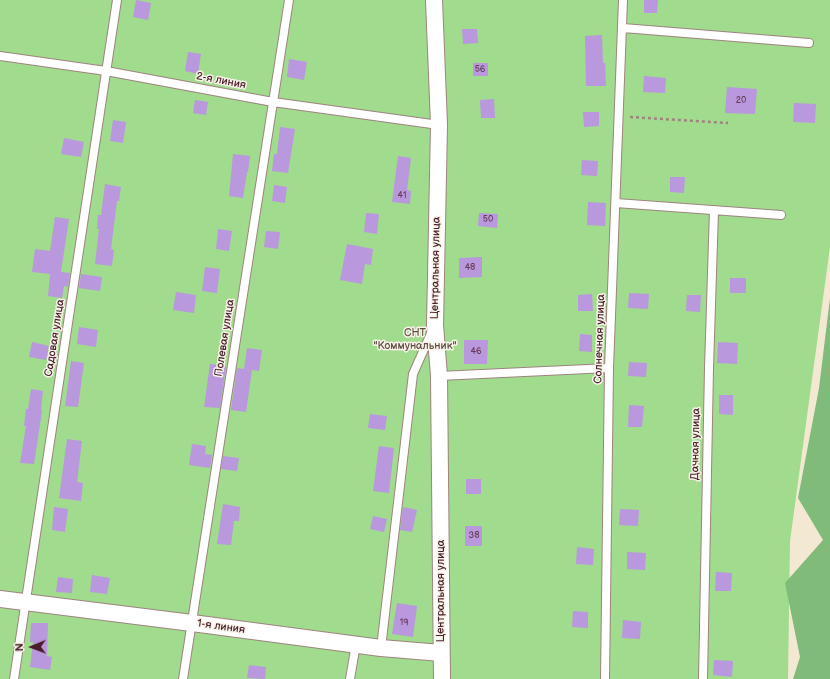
<!DOCTYPE html>
<html>
<head>
<meta charset="utf-8">
<style>
  body { margin:0 }
  #map { position:relative; width:830px; height:679px; overflow:hidden; background:#f3e8d1; font-family:"Balsamiq Sans",sans-serif }
  canvas { display:block }
  .north { position:absolute; left:12px; top:627px; width:40px; height:40px; -webkit-text-stroke:3px #f7f3e8; paint-order:stroke; rotate:269deg; font-size:11px; font-weight:700; line-height:16px; text-align:center; color:#4a1f2b }
  .north::after { content:''; display:block; margin:auto; width:14px; height:18px; background:#4a1f2b; clip-path:polygon(50% 0,100% 100%,50% 72%,0 100%) }
</style>
</head>
<body>
<div id="map">
<canvas width="830" height="679"></canvas>
<div class="north">N</div>
</div>
<script>
const context = document.querySelector('canvas').getContext('2d');
context.lineJoin = 'round';
function fill(path, color) {
  context.fillStyle = color;
  context.fill(path, 'evenodd');
}
function poly(rows) {
  const path = new Path2D();
  for (const r of rows) {
    path.moveTo(r[0], r[1]);
    for (let i = 2; i < r.length; i += 2) path.lineTo(r[i], r[i + 1]);
  }
  return path;
}
function stroke(path, color, width, dash) {
  context.strokeStyle = color;
  context.lineWidth = width;
  context.lineCap = dash ? 'butt' : 'round';
  context.setLineDash(dash || []);
  context.stroke(path);
}
function label(font, color, halo, rows, align = 'center') {
  context.font = font + ' "Balsamiq Sans",sans-serif';
  context.lineWidth = 3;
  context.setLineDash([]);
  context.textBaseline = 'middle';
  context.strokeStyle = halo;
  context.fillStyle = color;
  for (const [text, x, y, turn = 0] of rows) {
    context.save();
    context.translate(x, y);
    context.rotate((+turn || 0) * Math.PI / 180);
    context.textAlign = isNaN(turn) ? turn : align;
    if (halo) context.strokeText(text, 0, 0);
    context.fillText(text, 0, 0);
    context.restore();
  }
}
const green = poly([
  [0,0,830,0,830,247,790,541,788,679,0,679]
]);
const forest = poly([
  [830,298,830,679,793,679,800,657,785,583,823,540,798,498,819,388]
]);
const building = poly([
  [136,0,151,3,148,20,133,17],
  [644,0,658,0,657,13,644,13],
  [462,29,477,29,478,43,463,44],
  [602,35,603,63,605,63,606,86,586,86,585,36],
  [188,52,201,54,198,74,185,71],
  [289,59,307,62,304,80,287,77],
  [473,63,488,63,488,76,473,76],
  [644,76,666,78,665,93,643,92],
  [727,87,757,89,755,114,725,113],
  [494,99,495,118,481,118,480,100],
  [195,100,208,102,206,115,193,113],
  [794,103,816,104,815,123,793,122],
  [583,112,599,112,599,126,584,127],
  [113,120,126,122,123,143,110,141],
  [280,127,295,129,288,173,272,171,274,154,277,154],
  [64,138,84,142,81,157,61,154],
  [233,154,250,156,248,172,247,172,243,198,229,196],
  [398,156,411,158,407,190,411,191,410,204,392,202],
  [582,160,598,161,597,176,581,175],
  [670,177,685,177,684,193,670,192],
  [105,184,121,187,119,201,117,201,111,249,114,250,112,266,95,264,99,229,97,229,98,215,101,215],
  [274,185,287,187,285,203,272,201],
  [588,202,606,203,605,226,587,225],
  [366,213,379,214,377,234,364,232],
  [479,213,498,214,497,228,478,226],
  [55,217,69,219,61,272,70,273,68,287,64,286,62,298,48,296,50,274,32,272,35,249,50,251],
  [218,229,232,231,229,251,216,249],
  [266,231,280,232,278,249,264,247],
  [347,244,373,249,371,265,365,264,362,284,340,280],
  [482,257,482,277,459,278,459,258],
  [205,267,220,269,217,293,202,291],
  [81,274,102,277,100,291,79,288],
  [730,278,746,278,746,293,730,293],
  [176,292,196,295,194,313,173,310],
  [629,293,649,294,648,309,628,308],
  [592,294,593,311,578,311,578,295],
  [687,295,701,295,700,312,686,311],
  [79,327,98,330,96,347,77,344],
  [580,334,592,335,592,352,579,351],
  [464,340,488,340,487,364,464,364],
  [32,342,49,346,46,360,29,357],
  [718,342,738,343,737,364,717,363],
  [247,348,262,350,259,371,252,370,246,412,231,410,237,368,244,369],
  [71,361,84,363,78,407,65,406],
  [629,362,647,363,646,377,628,376],
  [210,364,226,366,220,408,204,407],
  [31,389,43,391,41,410,42,411,34,464,20,463,26,426,24,426,26,409,28,409],
  [719,395,733,395,733,415,719,414],
  [629,405,644,406,642,427,628,427],
  [370,414,387,416,385,430,368,428],
  [67,439,82,441,77,482,83,483,81,501,59,498],
  [192,444,206,446,205,454,212,455,210,468,189,465],
  [379,446,394,448,389,493,373,491],
  [223,456,239,458,237,471,221,469],
  [466,479,481,479,481,494,466,494],
  [223,504,240,507,239,521,234,521,231,545,217,544],
  [54,507,68,509,65,532,52,530],
  [403,507,417,510,412,532,400,530],
  [620,509,639,510,638,526,619,525],
  [373,516,387,519,384,532,370,529],
  [465,526,482,526,482,546,465,546],
  [577,547,594,549,593,565,576,564],
  [627,552,646,553,645,570,627,569],
  [716,572,732,573,731,591,715,591],
  [92,575,110,578,107,594,90,592],
  [58,577,73,579,72,593,56,592],
  [397,603,417,606,413,637,392,634],
  [573,611,588,612,588,628,572,627],
  [623,620,641,622,640,639,622,638],
  [31,623,48,623,47,656,52,657,50,670,30,667,33,642,30,642],
  [714,660,733,661,732,677,713,675],
  [249,665,266,667,265,679,247,678]
]);
const path = poly([
  [630,117,728,123]
]);
const lane = poly([
  [623,28,809,43],
  [0,56,106,71,273,102,439,125],
  [616,203,781,215],
  [439,376,609,368],
  [381,648,413,374,432,331],
  [14,679,117,0],
  [183,679,289,0],
  [350,679,356,644],
  [605,679,609,368,623,0],
  [703,679,709,368,714,210]
]);
const street = poly([
  [434,0,439,125,435,325,439,376,442,679],
  [0,599,192,623,381,648,441,653]
]);
const numberNames = [
  ["56",480,70],
  ["20",741,101],
  ["41",402,196],
  ["50",488,220],
  ["48",470,268],
  ["46",476,352],
  ["38",474,536],
  ["19",404,623]
];
const streetNames = [
  ["2-я линия",221,81,11],
  ["Центральная улица",436,268,-89],
  ["Садовая улица",55,338,-81],
  ["Полевая улица",225,338,-81],
  ["Солнечная улица",600,339,-88],
  ["Дачная улица",696,444,-89],
  ["Центральная улица",441,591,-90],
  ["1-я линия",221,627,8]
];
const parkNames = [
  ["СНТ",415,333],
  ["\"Коммунальник\"",415,346]
];
fill(green, '#a0db8e');
fill(forest, '#80bb79');
fill(building, '#b998dd');
stroke(lane, '#9e847e', 10);
stroke(street, '#9e847e', 18);
stroke(path, '#9e847e', 2.5, [3, 3]);
stroke(lane, '#fff', 8);
stroke(street, '#fff', 16);
label('9px', '#663d58', null, numberNames);
label('11px', '#4a1f2b', '#f7f3e8', streetNames);
label('11px', '#604e44', '#f7f3e8', parkNames);
</script>
</body>
</html>
